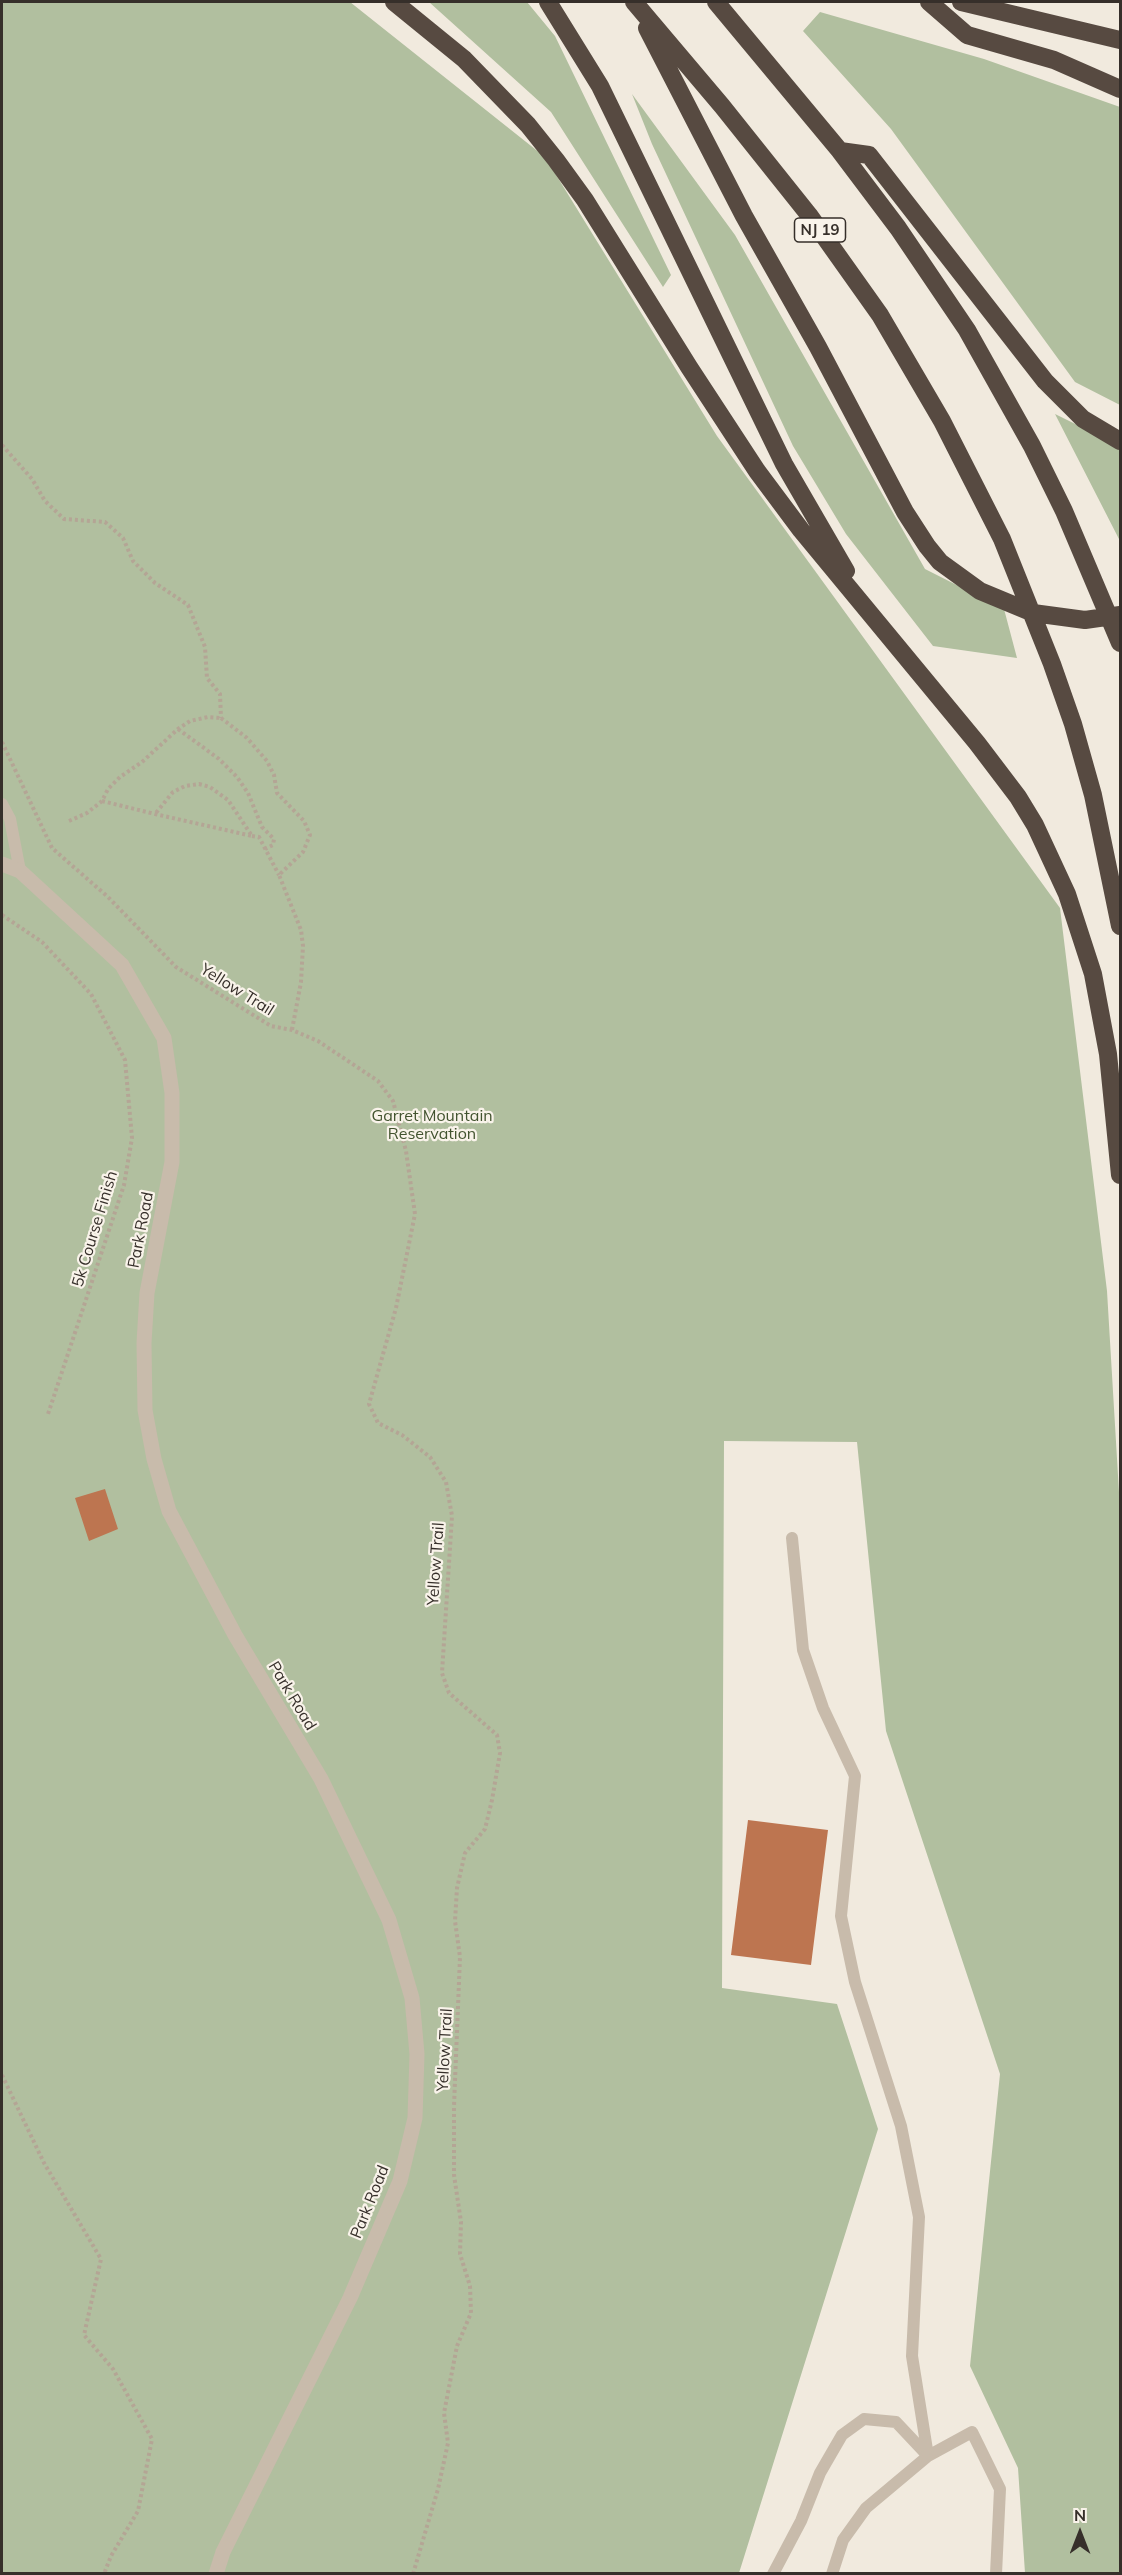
<!DOCTYPE html>
<html>
<head>
<meta charset="utf-8">
<style>
  body { margin:0 }
  #map { position:relative; width:1122px; height:2575px; overflow:hidden; background:#f1eade; font-family:Mulish,sans-serif }
  canvas { display:block }
  .frame { position:absolute; inset:0; border:3px solid #362f2a; pointer-events:none }
  .north { position:absolute; left:1050px; top:2503px; width:60px; height:60px; -webkit-text-stroke:4px #f9f3ea; paint-order:stroke; rotate:0deg; font-size:16px; font-weight:700; line-height:24px; text-align:center; color:#362f2a }
  .north::after { content:''; display:block; margin:auto; width:21px; height:27px; background:#362f2a; clip-path:polygon(50% 0,100% 100%,50% 72%,0 100%) }
</style>
</head>
<body>
<div id="map">
<canvas width="1122" height="2575"></canvas>
<div class="frame"></div>
<div class="north">N</div>
</div>
<script>
const context = document.querySelector('canvas').getContext('2d');
context.lineJoin = 'round';
function fill(path, color) {
  context.fillStyle = color;
  context.fill(path, 'evenodd');
}
function poly(rows) {
  const path = new Path2D();
  for (const r of rows) {
    path.moveTo(r[0], r[1]);
    for (let i = 2; i < r.length; i += 2) path.lineTo(r[i], r[i + 1]);
  }
  return path;
}
function stroke(path, color, width, dash) {
  context.strokeStyle = color;
  context.lineWidth = width;
  context.lineCap = dash ? 'butt' : 'round';
  context.setLineDash(dash || []);
  context.stroke(path);
}
function label(font, color, halo, rows, align = 'center') {
  context.font = font + ' Mulish,sans-serif';
  context.lineWidth = 4.5;
  context.setLineDash([]);
  context.textBaseline = 'middle';
  context.strokeStyle = halo;
  context.fillStyle = color;
  for (const [text, x, y, turn = 0] of rows) {
    context.save();
    context.translate(x, y);
    context.rotate((+turn || 0) * Math.PI / 180);
    context.textAlign = isNaN(turn) ? turn : align;
    if (halo) context.strokeText(text, 0, 0);
    context.fillText(text, 0, 0);
    context.restore();
  }
}
const green = poly([
  [2,2,350,2,545,157,717,436,1060,908,1107,1291,1120,1509,1120,2573,1025,2573,1018,2468,970,2366,1000,2074,886,1731,857,1442,724,1441,722,1988,837,2004,878,2129,739,2573,2,2574],
  [429,2,527,2,555,36,671,275,663,287,551,112],
  [820,12,984,59,1120,107,1120,405,1075,382,891,129,803,31],
  [632,94,735,235,925,569,1004,609,1017,658,933,646,846,534,793,446,652,144],
  [1055,414,1120,446,1120,541]
]);
const building = poly([
  [105,1489,118,1529,89,1541,75,1498],
  [748,1820,828,1830,811,1965,731,1955]
]);
const path = poly([
  [2,445,32,479,45,501,64,519,105,522,123,538,133,561,155,583,188,605,205,647,207,678,220,694,221,718],
  [221,718,247,738,267,761,274,775,277,793,304,821,310,835,303,852,279,875,301,930,303,946,301,982,292,1030],
  [178,729,219,759,237,777,248,793,262,827,274,839,273,845,265,849],
  [2,742,52,848,108,897,176,967,271,1026,292,1030,318,1041,378,1081,393,1101,406,1151,415,1214,396,1308,369,1404,378,1423,402,1435,430,1457,446,1482,452,1516,442,1673,449,1693,497,1735,500,1753,492,1800,485,1829,465,1853,457,1888,455,1921,460,1957,454,2106,454,2175,461,2222,460,2254,470,2286,471,2313,457,2346,444,2413,448,2443,438,2489,413,2574],
  [102,801,155,814,252,836,228,800,210,787,199,784,185,786,173,792,155,814],
  [69,821,87,813,102,801,108,789,120,777,142,762,178,729,190,721,208,717,221,718],
  [252,836,259,837,279,875],
  [2,915,42,942,91,994,125,1060,132,1138,124,1185,48,1414],
  [2,2075,44,2163,101,2259,84,2335,113,2369,152,2439,138,2511,111,2556,104,2574]
]);
const lane = poly([
  [2,804,10,819,20,871],
  [792,1538,803,1650,823,1708,855,1776,841,1916,855,1982,901,2126,919,2217,912,2356,928,2456],
  [773,2574,801,2521,820,2473,842,2435,864,2419,896,2422,928,2456],
  [832,2574,843,2540,866,2508,928,2456,972,2432,1000,2489,996,2574]
]);
const street = poly([
  [2,864,20,871,122,965,164,1038,172,1093,172,1162,147,1293,144,1343,145,1410,154,1459,169,1511,235,1635,321,1779,389,1920,412,1998,417,2054,415,2118,400,2181,350,2298,223,2552,216,2574]
]);
const highway = poly([
  [394,2,464,59,528,125,556,160,585,200,689,367,757,471,801,530,977,743,1018,797,1035,825,1067,894,1093,974,1108,1054,1120,1175],
  [548,2,600,86,784,464,846,571],
  [634,2,722,106,809,215,880,315,942,421,1002,539,1052,664,1073,724,1093,795,1120,926],
  [716,2,840,151,898,228,967,330,1032,446,1064,511,1120,643],
  [929,2,967,35,1054,60,1120,89],
  [961,2,1120,40],
  [647,28,744,216,818,347,905,512,927,546,940,562,980,591,1033,613,1085,620,1120,615],
  [840,151,869,155,1045,381,1083,419,1120,441]
]);
const shields = [
  [820,230,51]
];
const shieldNames = [
  ["NJ 19",820,230]
];
const streetNames = [
  ["Yellow Trail",237,990,32],
  ["5k Course Finish",95,1229,-73],
  ["Park Road",141,1230,-79],
  ["Yellow Trail",436,1564,-86],
  ["Park Road",292,1696,59],
  ["Yellow Trail",445,2050,-87],
  ["Park Road",370,2202,-68]
];
const parkNames = [
  ["Garret Mountain",432,1116],
  ["Reservation",432,1134]
];
fill(green, '#b1bf9f');
fill(building, '#bd7550');
stroke(path, '#b4a595', 4, [3, 3]);
stroke(lane, '#c8bbab', 12);
stroke(street, '#c8bbab', 15);
stroke(highway, '#574a41', 18);
for (const [x, y, w] of shields) {
  const box = new Path2D();
  box.roundRect(x - w / 2, y - 12, w, 24, 4.5);
  context.fillStyle = '#f9f3ea';
  context.fill(box);
  stroke(box, '#362f2a', 1.5);
}
label('bold 15px', '#362f2a', null, shieldNames);
label('16px', '#362f2a', '#f9f3ea', streetNames);
label('16px', '#42532f', '#f9f3ea', parkNames);
</script>
</body>
</html>
